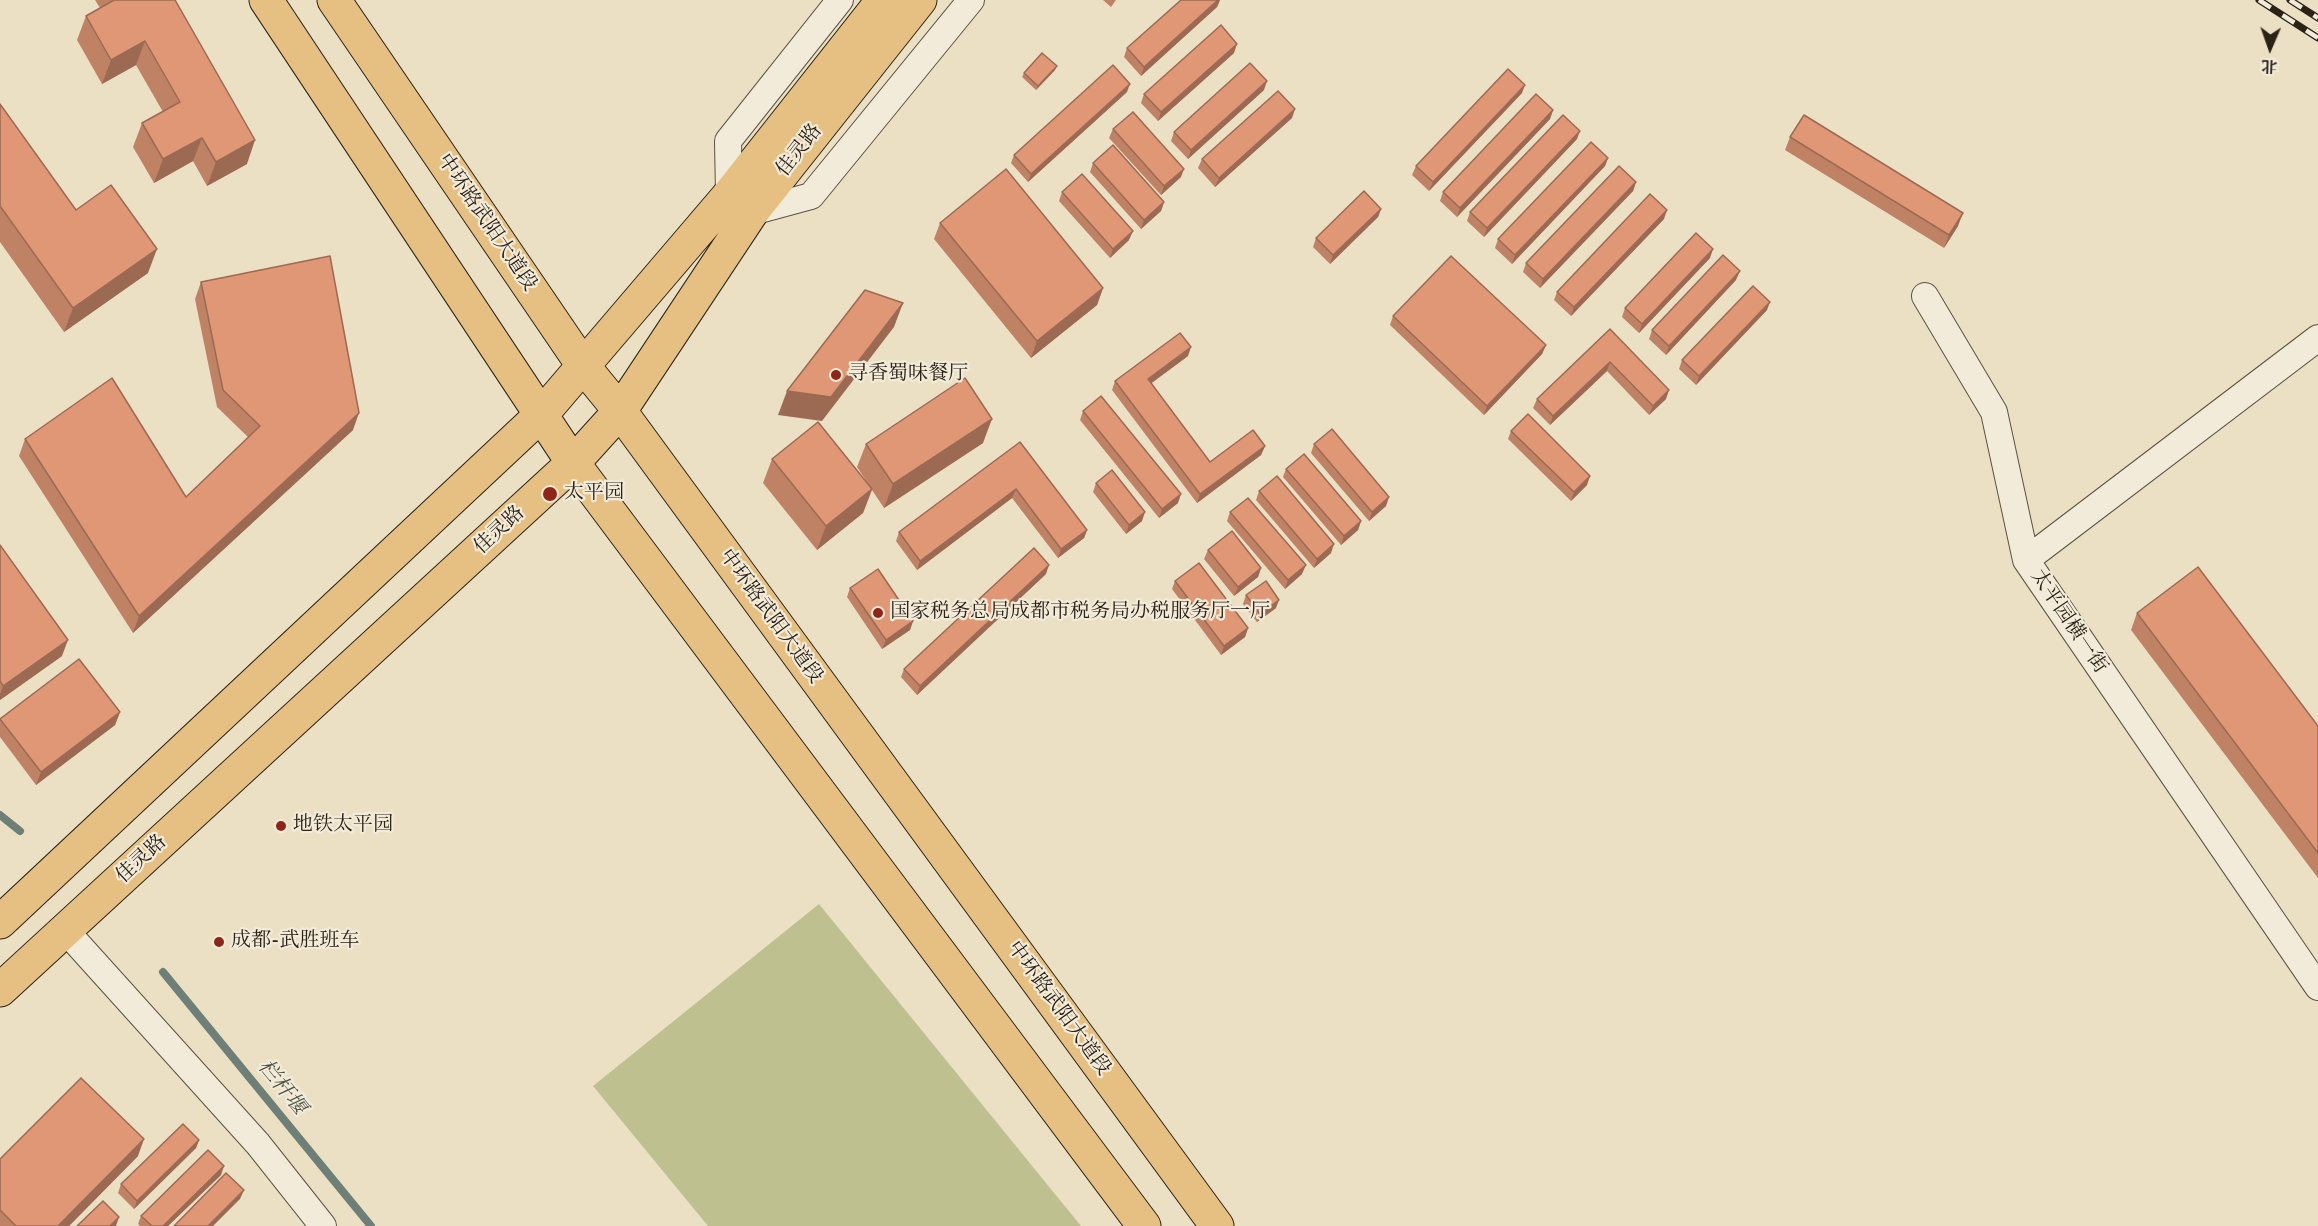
<!DOCTYPE html>
<html>
<head>
<meta charset="utf-8">
<style>
  body { margin:0 }
  #map { position:relative; width:2318px; height:1226px; overflow:hidden; background:#ece0c4; font-family:"IM FELL Double Pica","Noto Serif SC",serif }
  canvas { display:block }
  .north { position:absolute; left:2240px; top:18px; width:60px; height:60px; -webkit-text-stroke:4px #f3ebd9; paint-order:stroke; rotate:182deg; font-size:16px; font-weight:700; line-height:24px; text-align:center; color:#2b2216 }
  .north::after { content:''; display:block; margin:auto; width:21px; height:27px; background:#2b2216; clip-path:polygon(50% 0,100% 100%,50% 72%,0 100%) }
</style>
</head>
<body>
<div id="map">
<canvas width="2318" height="1226"></canvas>
<div class="north">北</div>
</div>
<script>
const context = document.querySelector('canvas').getContext('2d');
context.lineJoin = 'round';
function fill(path, color) {
  context.fillStyle = color;
  context.fill(path, 'evenodd');
}
function poly(rows) {
  const path = new Path2D();
  for (const r of rows) {
    path.moveTo(r[0], r[1]);
    for (let i = 2; i < r.length; i += 2) path.lineTo(r[i], r[i + 1]);
  }
  return path;
}
function stroke(path, color, width, dash) {
  context.strokeStyle = color;
  context.lineWidth = width;
  context.lineCap = dash ? 'butt' : 'round';
  context.setLineDash(dash || []);
  context.stroke(path);
}
function label(font, color, halo, rows, align = 'center') {
  context.font = font + ' "IM FELL Double Pica","Noto Serif SC",serif';
  context.lineWidth = 4.5;
  context.setLineDash([]);
  context.textBaseline = 'middle';
  context.strokeStyle = halo;
  context.fillStyle = color;
  for (const [text, x, y, turn = 0] of rows) {
    context.save();
    context.translate(x, y);
    context.rotate((+turn || 0) * Math.PI / 180);
    context.textAlign = isNaN(turn) ? turn : align;
    if (halo) context.strokeText(text, 0, 0);
    context.fillText(text, 0, 0);
    context.restore();
  }
}
const green = poly([
  [819,904,1081,1226,708,1226,593,1086]
]);
const stream = poly([
  [0,815,20,831],
  [163,972,371,1226]
]);
const minor = poly([
  [729,195,728,141,840,0],
  [752,212,811,196,971,0],
  [1925,296,1994,412,2026,560],
  [2318,338,2026,560,2318,987],
  [65,930,258,1144,323,1226]
]);
const major = poly([
  [266,0,573,463,1144,1226],
  [334,0,584,367,620,411,1217,1226],
  [0,922,542,414,729,195,883,0],
  [0,990,573,463,620,411,752,212,920,0]
]);
const rail = poly([
  [2259,0,2318,38],
  [2290,0,2318,18]
]);
const wall = poly([
  [95,0,175,0,247,164,207,186,193,161,154,183,133,147,142,123,163,112,136,65,102,84,77,40,86,16,100,8],
  [1103,0,1116,0,1111,7],
  [1181,0,1220,0,1217,7,1141,76,1124,57,1127,48],
  [1234,53,1158,121,1141,103,1144,94],
  [1055,70,1036,90,1022,77,1024,73],
  [1264,90,1188,159,1171,141,1174,132],
  [1127,92,1028,182,1011,163,1014,155],
  [1522,93,1429,191,1412,175,1416,166],
  [0,104,76,210,148,273,64,332,0,242],
  [1553,110,1550,119,1457,217,1440,201,1443,192],
  [1292,118,1215,187,1198,168,1202,159],
  [1113,129,1181,177,1161,195,1109,138],
  [1790,137,1958,226,1944,248,1785,150],
  [1577,139,1484,237,1467,221,1470,212],
  [1608,158,1605,166,1512,264,1495,248,1498,239],
  [1093,163,1164,202,1161,211,1141,229,1090,172],
  [1636,182,1633,191,1540,288,1523,272,1526,263],
  [1062,192,1129,240,1110,258,1059,201],
  [1381,209,1378,217,1330,264,1313,247,1316,238],
  [1664,219,1571,316,1554,300,1557,292],
  [940,223,1103,288,1097,305,1031,358,934,239],
  [1710,258,1639,333,1622,317,1625,308],
  [1736,280,1666,355,1649,339,1652,330],
  [201,282,353,430,133,633,19,456,25,439,186,497,248,437,217,407,195,299],
  [1767,310,1696,385,1679,369,1682,360],
  [1393,316,1546,345,1542,354,1484,415,1390,325],
  [1610,329,1666,399,1649,415,1607,371,1550,425,1533,408,1537,399],
  [1188,356,1151,383,1210,462,1265,446,1261,455,1197,503,1112,390,1115,381],
  [1083,411,1178,503,1159,518,1080,420],
  [1511,431,1587,485,1571,501,1508,439],
  [1020,442,1087,530,1084,538,1058,558,1012,498,917,570,896,541,899,532],
  [983,443,884,508,872,490,863,513,817,550,763,483,772,459,871,488,857,467,866,444],
  [1314,444,1386,506,1369,521,1311,453],
  [1286,469,1361,521,1358,530,1341,545,1283,477],
  [1096,483,1142,521,1126,534,1093,492],
  [1259,491,1331,553,1314,568,1256,500],
  [1230,512,1302,574,1285,589,1227,521],
  [0,545,62,656,0,700],
  [1208,550,1261,568,1258,577,1234,596,1204,559],
  [1046,574,917,695,901,677,904,669],
  [1175,581,1248,628,1245,637,1221,655,1172,589],
  [850,588,913,621,910,630,882,649,847,597],
  [1246,595,1276,608,1257,622,1243,604],
  [2137,613,2318,726,2318,878,2131,630],
  [120,712,115,725,36,785,0,737,0,719],
  [199,1140,196,1148,134,1209,118,1193,121,1184],
  [138,1156,69,1226,0,1226,0,1159],
  [221,1175,168,1226,140,1226,138,1224,141,1216]
]);
const shadedWall = poly([
  [1218,0,1220,0,1217,7,1141,76,1144,67],
  [145,41,136,65,102,84,111,60],
  [1237,44,1234,53,1158,121,1161,112],
  [1057,66,1055,70,1036,90,1038,86],
  [1267,81,1264,90,1188,159,1191,150],
  [1130,84,1127,92,1028,182,1031,174],
  [1525,85,1522,93,1429,191,1433,182],
  [1295,109,1292,118,1215,187,1219,178],
  [1553,110,1550,119,1457,217,1460,208],
  [1580,131,1577,139,1484,237,1487,228],
  [202,138,193,161,154,183,163,159],
  [255,140,247,164,207,186,216,162],
  [1608,158,1605,166,1512,264,1515,255],
  [1184,169,1181,177,1161,195,1164,186],
  [1636,182,1633,191,1540,288,1543,279],
  [1164,202,1161,211,1141,229,1144,220],
  [1381,209,1378,217,1330,264,1333,255],
  [1667,210,1664,219,1571,316,1574,307],
  [1963,213,1958,226,1944,248,1949,235],
  [1133,231,1129,240,1110,258,1113,249],
  [157,249,148,273,64,332,73,308],
  [1713,249,1710,258,1639,333,1642,324],
  [1740,271,1736,280,1666,355,1669,346],
  [1103,288,1097,305,1031,358,1037,341],
  [1770,302,1767,310,1696,385,1699,376],
  [903,303,894,327,822,421,778,415,787,391],
  [1546,345,1542,354,1484,415,1487,406],
  [1191,347,1188,356,1145,388,1148,379],
  [1610,362,1607,371,1550,425,1553,416],
  [1669,390,1666,399,1649,415,1653,406],
  [359,413,353,430,133,633,139,616],
  [992,419,983,443,884,508,893,484],
  [1265,446,1261,455,1197,503,1200,494],
  [1590,476,1587,485,1571,501,1574,492],
  [872,489,863,513,817,550,826,526],
  [1016,489,1012,498,917,570,920,561],
  [1181,494,1178,503,1159,518,1162,509],
  [1389,497,1386,506,1369,521,1372,512],
  [1145,512,1142,521,1126,534,1129,525],
  [1361,521,1358,530,1341,545,1344,536],
  [1087,530,1084,538,1058,558,1061,549],
  [1334,544,1331,553,1314,568,1317,559],
  [1049,565,1046,574,917,695,920,686],
  [1306,565,1302,574,1285,589,1288,580],
  [1261,568,1258,577,1234,596,1238,587],
  [1279,600,1276,608,1257,622,1260,614],
  [913,621,910,630,882,649,886,640],
  [1248,628,1245,637,1221,655,1224,646],
  [68,640,62,656,0,700,0,694,3,686],
  [120,712,115,725,36,785,41,772],
  [144,1139,138,1156,69,1226,58,1226],
  [199,1140,196,1148,134,1209,137,1201],
  [224,1166,221,1175,168,1226,163,1226],
  [244,1190,240,1199,213,1226,208,1226],
  [119,1217,116,1226,110,1226]
]);
const building = poly([
  [114,0,175,0,255,140,216,162,202,138,163,159,142,123,180,102,145,41,111,60,86,16,114,0],
  [1181,0,1218,0,1144,67,1127,48,1181,0],
  [1221,25,1237,44,1161,112,1144,94,1221,25],
  [1042,53,1057,66,1038,86,1024,73,1042,53],
  [1250,63,1267,81,1191,150,1174,132,1250,63],
  [1113,65,1130,84,1031,174,1014,155,1113,65],
  [1508,69,1525,85,1433,182,1416,166,1508,69],
  [1278,91,1295,109,1219,178,1202,159,1278,91],
  [1536,94,1553,110,1460,208,1443,192,1536,94],
  [0,104,76,210,111,185,157,249,73,308,0,206,0,104],
  [1133,112,1184,169,1164,186,1113,129,1133,112],
  [1563,115,1580,131,1487,228,1470,212,1563,115],
  [1804,115,1963,213,1949,235,1790,137,1804,115],
  [1591,142,1608,158,1515,255,1498,239,1591,142],
  [1113,145,1164,202,1144,220,1093,163,1113,145],
  [1619,166,1636,182,1543,279,1526,263,1619,166],
  [1006,169,1103,288,1037,341,940,223,1006,169],
  [1082,174,1133,231,1113,249,1062,192,1082,174],
  [1364,191,1381,209,1333,255,1316,238,1364,191],
  [1650,194,1667,210,1574,307,1557,292,1650,194],
  [1696,233,1713,249,1642,324,1625,308,1696,233],
  [1723,255,1740,271,1669,346,1652,330,1723,255],
  [330,256,359,413,139,616,25,439,112,378,186,497,260,426,223,390,201,282,330,256],
  [1451,256,1546,345,1487,406,1393,316,1451,256],
  [1753,286,1770,302,1699,376,1682,360,1753,286],
  [865,290,903,303,831,397,787,391,865,290],
  [1610,329,1669,390,1653,406,1610,362,1553,416,1537,399,1610,329],
  [1180,333,1191,347,1148,379,1210,462,1253,430,1265,446,1200,494,1115,381,1180,333],
  [965,378,992,419,893,484,866,444,965,378],
  [1101,396,1181,494,1162,509,1083,411,1101,396],
  [1528,414,1590,476,1574,492,1511,431,1528,414],
  [818,422,872,489,826,526,772,459,818,422],
  [1332,429,1389,497,1372,512,1314,444,1332,429],
  [1020,442,1087,530,1061,549,1016,489,920,561,899,532,1020,442],
  [1304,454,1361,521,1344,536,1286,469,1304,454],
  [1112,470,1145,512,1129,525,1096,483,1112,470],
  [1277,476,1334,544,1317,559,1259,491,1277,476],
  [1248,498,1306,565,1288,580,1230,512,1248,498],
  [1232,531,1261,568,1238,587,1208,550,1232,531],
  [0,545,68,640,3,686,0,681,0,545],
  [1034,548,1049,565,920,686,904,669,1034,548],
  [1199,563,1248,628,1224,646,1175,581,1199,563],
  [2198,567,2318,726,2318,853,2137,613,2198,567],
  [878,569,913,621,886,640,850,588,878,569],
  [1266,581,1279,600,1260,614,1246,595,1266,581],
  [79,659,120,712,41,772,0,719,79,659],
  [81,1078,144,1139,58,1226,16,1226,0,1210,0,1159,81,1078],
  [183,1124,199,1140,137,1201,121,1184,183,1124],
  [208,1150,224,1166,163,1226,152,1226,141,1216,208,1150],
  [226,1173,244,1190,208,1226,174,1226,226,1173],
  [103,1201,119,1217,110,1226,77,1226,103,1201]
]);
const markers = [
  [836,375,6,"#8f2418"],
  [550,494,8,"#8f2418"],
  [878,613,6,"#8f2418"],
  [281,826,6,"#8f2418"],
  [219,942,6,"#8f2418"]
];
const streetNames = [
  ["佳灵路",800,151,-52],
  ["中环路武阳大道段",486,223,56],
  ["佳灵路",500,531,-43],
  ["中环路武阳大道段",770,617,54],
  ["太平园横一街",2068,622,56],
  ["佳灵路",142,860,-43],
  ["中环路武阳大道段",1058,1009,54]
];
const poiNames = [
  ["寻香蜀味餐厅",848,375],
  ["太平园",564,494],
  ["国家税务总局成都市税务局办税服务厅一厅",890,613],
  ["地铁太平园",293,826],
  ["成都-武胜班车",231,942]
];
const waterNames = [
  ["栏杆堰",281,1088,51]
];
fill(green, '#bfc08f');
stroke(stream, '#6d7f76', 8);
stroke(minor, '#5b5242', 28);
stroke(major, '#2b2216', 35);
stroke(minor, '#f3ebd9', 26);
stroke(major, '#e6c082', 33);
stroke(rail, '#2b2216', 7);
stroke(rail, '#f3ebd9', 4.5, [14]);
fill(wall, '#c08265');
fill(shadedWall, '#9c6a53');
fill(building, '#df9776');
stroke(building, '#9c6a53', 1.5);
for (const [x, y, r, color] of markers) {
  const dot = new Path2D();
  dot.arc(x, y, r, 0, 2 * Math.PI);
  context.fillStyle = color;
  context.fill(dot);
  stroke(dot, '#f3ebd9', 2);
}
label('20px', '#2b2216', '#f3ebd9', streetNames);
label('20px', '#2b2216', '#f3ebd9', poiNames, 'left');
label('italic 21px', '#4c5046', '#f3ebd9', waterNames);
</script>
</body>
</html>
